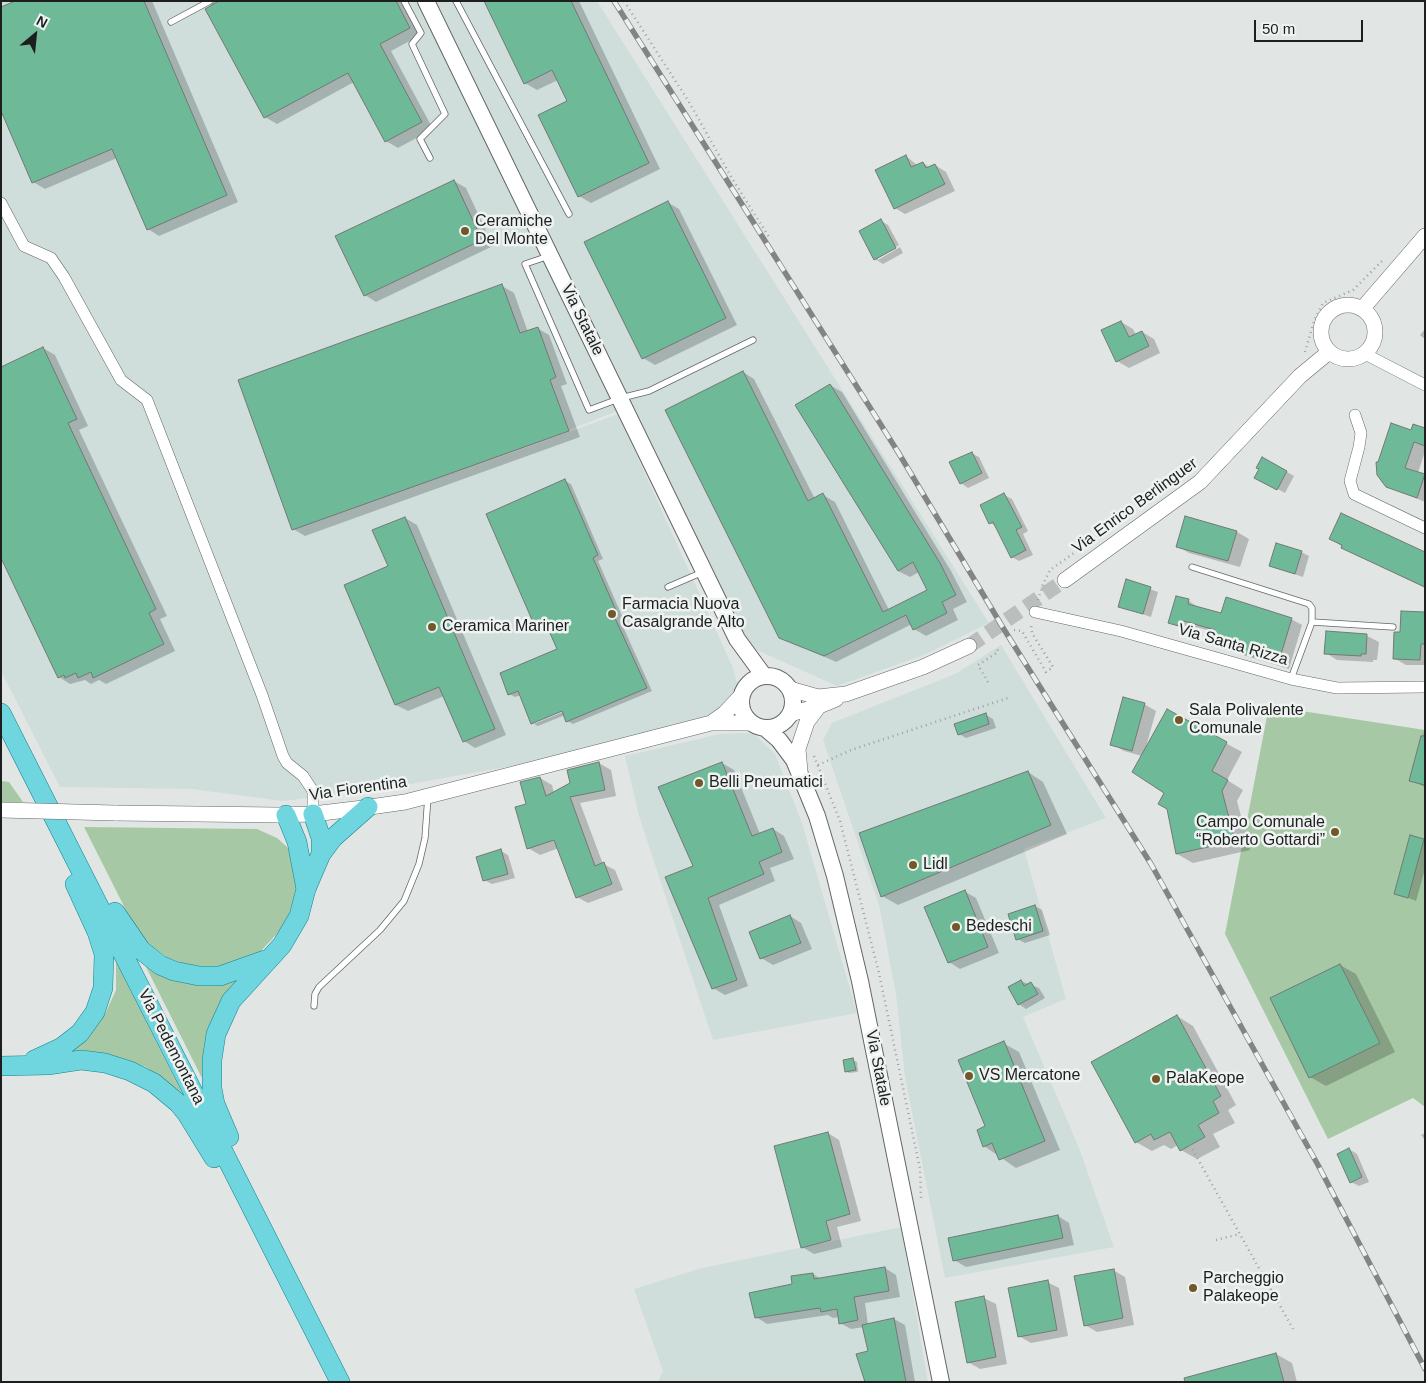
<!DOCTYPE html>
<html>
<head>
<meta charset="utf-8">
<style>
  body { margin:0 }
  #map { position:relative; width:1426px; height:1383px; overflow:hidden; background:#e1e6e5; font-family:Arial,sans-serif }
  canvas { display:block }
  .frame { position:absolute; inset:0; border:2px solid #1d1f1e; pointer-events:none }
  .north { position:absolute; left:10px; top:10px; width:50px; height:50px; -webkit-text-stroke:4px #eef3f2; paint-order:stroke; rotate:28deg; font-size:14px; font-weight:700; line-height:20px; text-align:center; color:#1d1f1e }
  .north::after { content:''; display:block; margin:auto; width:18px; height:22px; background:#1d1f1e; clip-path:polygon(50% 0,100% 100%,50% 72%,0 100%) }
  .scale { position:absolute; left:1254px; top:20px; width:109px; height:22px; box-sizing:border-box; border:2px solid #1d1f1e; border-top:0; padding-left:6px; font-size:15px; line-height:18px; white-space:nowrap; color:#1d1f1e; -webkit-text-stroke:4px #eef3f2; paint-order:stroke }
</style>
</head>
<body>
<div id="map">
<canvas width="1426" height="1383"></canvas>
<div class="frame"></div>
<div class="north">N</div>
<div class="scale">50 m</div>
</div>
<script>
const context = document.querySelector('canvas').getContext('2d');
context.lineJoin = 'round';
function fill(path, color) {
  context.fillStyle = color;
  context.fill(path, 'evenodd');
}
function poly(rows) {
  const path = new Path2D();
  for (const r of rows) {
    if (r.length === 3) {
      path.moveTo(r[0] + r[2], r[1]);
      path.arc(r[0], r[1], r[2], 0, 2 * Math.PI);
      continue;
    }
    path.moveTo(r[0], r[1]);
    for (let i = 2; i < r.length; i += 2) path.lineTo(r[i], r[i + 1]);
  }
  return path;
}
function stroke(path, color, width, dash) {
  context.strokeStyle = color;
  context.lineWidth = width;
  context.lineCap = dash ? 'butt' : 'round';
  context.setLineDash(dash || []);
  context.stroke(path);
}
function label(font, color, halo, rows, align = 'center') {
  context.font = font + ' Arial,sans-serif';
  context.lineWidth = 5;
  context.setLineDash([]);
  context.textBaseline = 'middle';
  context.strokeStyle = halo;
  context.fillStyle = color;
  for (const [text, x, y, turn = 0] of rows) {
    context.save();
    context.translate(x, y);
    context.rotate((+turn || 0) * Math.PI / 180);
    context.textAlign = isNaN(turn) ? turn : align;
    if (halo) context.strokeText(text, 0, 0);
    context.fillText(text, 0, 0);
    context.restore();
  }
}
const built = poly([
  [1,1,597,1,989,623,924,655,837,686,750,647,633,405,468,469,618,414,733,668,737,684,730,704,708,721,517,765,388,788,283,801,192,789,60,787,1,671],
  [1001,645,1106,818,1024,849,1066,999,1023,1017,1079,1148,1114,1247,945,1278,905,1077,896,994,879,905,823,740,832,723,955,674],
  [743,733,754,734,775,754,802,823,857,1013,713,1040,639,816,625,756,720,734],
  [901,1227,928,1382,658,1382,663,1371,634,1289,702,1268]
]);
const green = poly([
  [1269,706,1425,730,1425,1107,1413,1098,1328,1139,1225,934],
  [1,781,9,782,23,802,1,802],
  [84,827,257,829,277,838,287,847,295,863,298,884,291,914,283,927,261,951,236,963,216,968,194,968,167,957,151,946,135,928],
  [143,961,186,983,214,985,240,976,222,1000,208,1090],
  [116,962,182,1093,146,1067,124,1059,70,1053,92,1032,106,1012,116,990]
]);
const shadow = poly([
  [18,1,152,1,238,202,159,236,148,229,117,158,45,189,33,182],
  [204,1,403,1,421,35,391,51,433,129,398,148,386,141,354,82,277,124,265,117,213,6],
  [485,1,579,1,660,169,591,203,579,196,569,102,558,80,537,90,525,83],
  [906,156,918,166,923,163,931,168,935,165,946,172,955,191,905,214,895,208],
  [454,181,466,188,493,246,376,302,365,295],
  [667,202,679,209,737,325,655,365,643,358],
  [881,221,888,225,899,245,878,257,878,260,900,247,903,253,883,264,875,259],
  [502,286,514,293,528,332,537,328,549,335,567,384,561,386,580,437,305,536,293,529],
  [1121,322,1133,329,1136,335,1142,332,1154,339,1160,353,1129,368,1117,361],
  [1425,329,1425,339,1420,335],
  [43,348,55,355,88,426,79,430,167,616,160,619,175,651,106,684,99,680,91,684,85,680,70,684,59,677],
  [743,372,754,379,815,499,823,495,835,502,889,610,929,590,919,572,910,577,898,571,830,385,842,392,951,571,967,602,953,609,958,620,926,636,914,629,912,624,836,662,780,637],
  [1425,429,1425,451,1418,473,1425,475,1425,502,1387,486,1412,431],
  [971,453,979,457,989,478,968,488,961,483],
  [1262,458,1294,476,1285,493,1256,477],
  [565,481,571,484,603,559,598,561,623,618,620,620,652,691,573,724,567,721,565,715,538,726,532,723,521,695,515,697,509,694,559,650,550,628,543,631,537,628],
  [567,708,568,710,534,724,534,721],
  [1004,495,1012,499,1028,531,1023,534,1033,555,1019,561,1012,557,996,526,990,523],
  [1186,517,1237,532,1249,539,1240,567,1189,553,1177,546],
  [405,518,417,525,506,735,475,748,464,741,444,696,408,711,396,705,389,567],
  [1330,539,1425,553,1425,588,1358,556],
  [1301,552,1309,556,1303,577,1270,566],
  [1127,581,1158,592,1151,617,1119,606],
  [1177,597,1189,601,1199,608,1222,614,1291,619,1302,625,1289,669,1223,649,1213,642,1216,632,1195,627,1193,632,1170,623],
  [1425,613,1425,665,1406,665,1394,658,1402,634],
  [1327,633,1367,636,1379,642,1377,660,1373,660,1373,662,1337,660,1326,653],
  [1144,704,1156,711,1146,747,1167,711,1242,752,1227,780,1243,790,1237,801,1250,850,1193,863,1177,854,1166,792,1142,756,1124,751,1112,744],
  [986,715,993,719,996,728,966,738,959,734],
  [1424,732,1425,733,1425,787,1410,780],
  [599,763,611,770,616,796,580,803,603,864,615,870,623,890,588,903,577,897,559,848,540,855,528,848,527,804,540,778,552,785,554,793],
  [722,763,734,770,760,834,773,829,784,836,794,859,770,868,775,881,719,905,748,986,725,995,713,988,694,867],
  [1028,772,1043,782,1067,834,898,905,882,896],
  [1424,840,1425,869,1416,901,1396,893],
  [501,851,508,855,515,878,492,884,484,880],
  [964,891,976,898,999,953,960,969,949,962],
  [1035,906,1042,910,1050,935,1025,943,1017,939],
  [790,916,801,923,812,949,773,965,761,958],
  [1340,965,1356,974,1395,1052,1326,1086,1310,1077],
  [1021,981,1039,988,1045,998,1026,1009,1019,1004],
  [1177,1016,1193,1026,1236,1105,1228,1110,1235,1123,1213,1134,1220,1147,1197,1159,1181,1150,1178,1145,1171,1149,1164,1145,1152,1151,1136,1142],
  [1003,1043,1019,1052,1060,1150,1016,1168,984,1146],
  [853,1060,857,1062,858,1072,849,1073,846,1071],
  [828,1133,839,1140,861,1221,837,1227,842,1247,814,1254,802,1247],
  [1425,1133,1425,1140,1421,1135],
  [1349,1149,1357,1154,1369,1182,1359,1186,1351,1182],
  [1058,1216,1069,1223,1074,1245,966,1267,954,1260],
  [885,1268,896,1275,900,1297,865,1303,868,1325,894,1319,905,1325,915,1382,867,1382,869,1352,864,1327,851,1329,840,1323,839,1317,833,1318,828,1315,767,1324,756,1317,794,1285,813,1274,821,1279],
  [1113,1270,1125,1277,1134,1325,1097,1332,1085,1325],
  [1047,1282,1059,1288,1068,1336,1031,1343,1019,1336],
  [984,1298,996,1304,1007,1364,980,1369,968,1362],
  [1276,1354,1292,1363,1297,1382,1201,1382]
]);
const building = poly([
  [15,1,144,1,227,195,147,230,112,149,32,183,1,111,1,7,15,1],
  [219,1,396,1,410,28,380,44,422,122,385,142,348,73,264,118,205,9,219,1],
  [484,1,571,1,649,163,578,197,538,115,567,101,552,70,524,84,484,1],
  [906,155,911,167,923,162,926,168,935,164,945,184,894,209,875,170,906,155],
  [454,180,482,240,364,296,335,236,454,180],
  [668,201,726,318,642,359,584,242,668,201],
  [881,219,896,248,874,260,859,231,881,219],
  [502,284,520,333,538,327,556,377,550,380,569,431,292,530,238,380,502,284],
  [1121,321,1129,337,1142,331,1149,346,1116,362,1101,330,1121,321],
  [43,347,77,419,68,423,156,609,149,613,164,644,93,678,91,672,78,678,76,673,65,678,64,675,58,678,1,558,1,367,43,347],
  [743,371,808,501,823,493,883,612,927,590,913,562,898,571,795,405,830,384,940,563,956,595,942,602,947,613,913,630,906,615,824,656,779,638,665,410,743,371],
  [1391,423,1411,430,1413,424,1425,428,1425,446,1414,442,1405,468,1425,474,1417,498,1386,487,1377,475,1376,462,1378,462,1391,423],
  [972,452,982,473,960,484,949,462,972,452],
  [1262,457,1287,471,1277,490,1254,478,1259,469,1256,468,1262,457],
  [565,479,598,555,593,558,618,615,614,616,647,688,566,722,562,711,531,724,518,691,508,695,500,673,557,649,546,624,536,629,486,514,565,479],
  [1004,493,1022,527,1016,530,1026,550,1011,558,993,522,989,524,980,505,1004,493],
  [1341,513,1425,552,1425,587,1341,548,1342,545,1329,539,1341,513],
  [1185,516,1237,531,1228,561,1176,547,1185,516],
  [405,517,495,729,463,742,439,687,395,705,344,585,388,566,372,530,405,517],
  [1276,543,1302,551,1295,574,1269,566,1276,543],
  [1126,579,1151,587,1143,614,1118,607,1126,579],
  [1176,596,1189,599,1188,604,1221,613,1226,597,1292,618,1278,664,1211,643,1215,630,1184,621,1182,627,1168,623,1176,596],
  [1401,611,1425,612,1425,644,1421,644,1420,660,1393,659,1394,632,1400,632,1401,611],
  [1326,631,1367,634,1366,654,1361,654,1361,656,1324,654,1326,631],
  [1123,697,1145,703,1132,751,1110,745,1123,697],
  [1167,709,1227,742,1212,771,1228,780,1222,791,1235,841,1176,854,1167,809,1158,804,1164,793,1132,772,1167,709],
  [986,713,989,724,958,735,954,724,986,713],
  [1421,736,1425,736,1425,785,1409,781,1421,736],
  [599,762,605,790,570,797,595,866,604,862,612,884,576,898,554,840,527,849,515,807,526,804,520,782,540,777,546,796,570,783,567,770,599,762],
  [722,762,752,836,773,828,782,852,759,862,764,874,708,898,737,980,712,989,665,877,693,866,658,787,722,762],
  [1028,771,1051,825,881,897,859,833,1028,771],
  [1410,835,1424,839,1408,898,1394,894,1410,835],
  [501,849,508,874,483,881,476,857,501,849],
  [965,890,988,947,948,963,924,907,965,890],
  [1035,905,1043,931,1016,940,1008,914,1035,905],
  [790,915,801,943,760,959,749,932,790,915],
  [1340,964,1380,1043,1309,1078,1270,998,1340,964],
  [1021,980,1024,986,1031,982,1038,994,1018,1005,1008,987,1021,980],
  [1177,1015,1221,1096,1213,1101,1219,1113,1198,1125,1205,1137,1180,1151,1170,1132,1154,1140,1151,1134,1135,1143,1091,1062,1177,1015],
  [1004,1041,1045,1141,999,1160,992,1143,983,1147,977,1130,985,1126,958,1060,1004,1041],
  [853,1058,856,1070,845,1072,843,1060,853,1058],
  [828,1132,850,1214,826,1221,831,1240,801,1248,774,1146,828,1132],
  [1349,1148,1362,1177,1350,1183,1337,1154,1349,1148],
  [1058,1215,1063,1238,953,1261,948,1238,1058,1215],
  [885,1267,889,1291,854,1297,858,1320,839,1324,837,1309,821,1312,820,1308,755,1318,749,1293,792,1284,791,1276,813,1273,814,1279,885,1267],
  [1114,1269,1123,1318,1084,1326,1074,1276,1114,1269],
  [1048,1280,1057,1330,1018,1337,1008,1288,1048,1280],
  [984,1296,996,1357,967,1363,955,1302,984,1296],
  [894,1318,906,1382,865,1382,856,1354,868,1351,862,1325,894,1318],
  [1276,1353,1284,1382,1185,1382,1184,1378,1276,1353]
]);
const tertiaryTunnel = poly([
  [969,646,1065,580]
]);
const path = poly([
  [624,1,689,102,733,180,769,237],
  [1305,352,1314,321,1323,303,1353,290,1384,259],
  [1038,600,1043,584,1050,570,1119,521],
  [1014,630,1022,631,1046,672,1053,667,1032,633,1031,625],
  [988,682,978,665,998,652,997,648],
  [814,756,840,821,879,973,920,1169,921,1199],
  [818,765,851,750,1011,697],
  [1190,1145,1293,1329],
  [1216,1240,1240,1234]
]);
const service = poly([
  [404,1,421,33,412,44,445,114,420,139,430,158],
  [456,1,569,214],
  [171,22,210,1],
  [549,256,525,264,589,410,621,398,649,391,753,340],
  [1192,567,1309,604,1312,608,1312,622,1291,679],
  [668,587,703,572],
  [1312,622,1393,627],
  [314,1006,315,994,319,987,380,930,404,901,419,864,425,838,428,796]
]);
const minor = poly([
  [1,203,24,246,51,258,64,277,121,380,147,400,262,695,283,756,287,763,303,776,313,791,313,814],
  [1365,354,1425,385],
  [1355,415,1361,433,1359,447,1350,481,1354,494,1425,528],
  [1035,612,1121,631,1291,679,1337,688,1425,687]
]);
const tertiary = poly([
  [1348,332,27],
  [1362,309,1425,236],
  [1065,580,1200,482,1300,376,1329,352],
  [790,689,818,697,846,694,923,667,969,646],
  [790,714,819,706],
  [711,723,725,713,740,697],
  [800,771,798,749,807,722,819,706,836,699],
  [115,813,278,815,313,814,363,808,405,802,711,723,750,723]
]);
const secondary = poly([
  [426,1,737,639,764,676],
  [767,702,26],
  [765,728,779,740,794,760,817,816,835,876,860,981,941,1382]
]);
const primary = poly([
  [1,713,340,1382],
  [286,815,297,842,306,889],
  [321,854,333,838,368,807],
  [115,912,141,950,160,965,174,971,199,976,220,976,265,960],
  [34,1060,62,1047,80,1033,95,1012,103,988,104,954,97,932,75,884],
  [1,1066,48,1065,81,1060,105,1063,130,1071,154,1083,178,1103,187,1114,214,1158],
  [229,1137,215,1104,212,1088,212,1060,216,1034,231,1001,282,945,299,916,306,889,321,854,321,838,313,814]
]);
const rail = poly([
  [614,1,898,452,1005,631,1151,864,1318,1165,1425,1369]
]);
const tertiaryBridge = poly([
  [1,810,115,813]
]);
const markers = [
  [465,231,5,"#715829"],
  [612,614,5,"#715829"],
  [432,627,5,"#715829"],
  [1179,720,5,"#715829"],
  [699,783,5,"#715829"],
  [1335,832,5,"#715829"],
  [913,865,5,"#715829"],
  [956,927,5,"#715829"],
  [969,1076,5,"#715829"],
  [1156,1079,5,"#715829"],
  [1193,1288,5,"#715829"]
];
const poiNames = [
  ["Ceramiche",475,222],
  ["Del Monte",475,240],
  ["Farmacia Nuova",622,605],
  ["Casalgrande Alto",622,623],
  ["Ceramica Mariner",442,627],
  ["Sala Polivalente",1189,711],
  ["Comunale",1189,729],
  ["Belli Pneumatici",709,783],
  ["Campo Comunale",1325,823,"right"],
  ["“Roberto Gottardi”",1325,841,"right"],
  ["Lidl",923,865],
  ["Bedeschi",966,927],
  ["VS Mercatone",979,1076],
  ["PalaKeope",1166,1079],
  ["Parcheggio",1203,1279],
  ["Palakeope",1203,1297]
];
const streetNames = [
  ["Via Statale",582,320,64],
  ["Via Enrico Berlinguer",1135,506,-36],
  ["Via Santa Rizza",1233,645,16],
  ["Via Fiorentina",358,789,-8],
  ["Via Pedemontana",171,1047,63],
  ["Via Statale",878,1068,79]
];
fill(built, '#cfdedb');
fill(green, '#a7c8a4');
fill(shadow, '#0003');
fill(building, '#6eba98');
stroke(building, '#747876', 1);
stroke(tertiaryTunnel, '#babebd', 15, [15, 8]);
stroke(service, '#636766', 7);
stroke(minor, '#636766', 12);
stroke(tertiary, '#636766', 16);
stroke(secondary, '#636766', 18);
stroke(primary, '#14838d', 20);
stroke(path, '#9da09f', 2.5, [1, 4]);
stroke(service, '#fff', 5.5);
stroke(minor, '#fff', 11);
stroke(tertiary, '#fff', 15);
stroke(secondary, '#fff', 16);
stroke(primary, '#6fd5df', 19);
stroke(rail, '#828584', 5.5);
stroke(rail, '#eef3f2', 4, [11]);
stroke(tertiaryBridge, '#636766', 16, []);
stroke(tertiaryBridge, '#fff', 15);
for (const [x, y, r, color] of markers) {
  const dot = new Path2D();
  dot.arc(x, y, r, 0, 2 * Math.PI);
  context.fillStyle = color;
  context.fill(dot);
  stroke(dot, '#eef3f2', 2);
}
label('16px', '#1d1f1e', '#eef3f2', poiNames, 'left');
label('16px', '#1d1f1e', '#eef3f2', streetNames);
</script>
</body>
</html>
